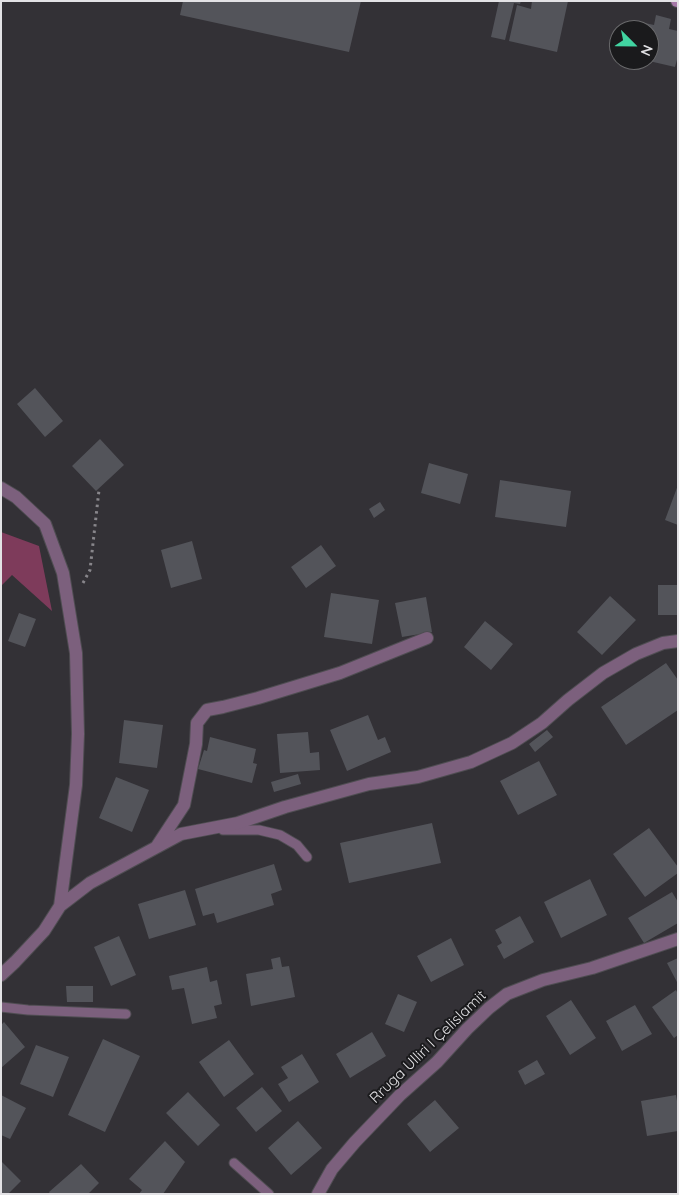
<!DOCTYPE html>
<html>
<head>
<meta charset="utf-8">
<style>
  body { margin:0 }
  #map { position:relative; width:679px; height:1195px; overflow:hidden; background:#333136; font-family:Quicksand,sans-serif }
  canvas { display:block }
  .frame { position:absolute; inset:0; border:2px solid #e3e2e5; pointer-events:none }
  .north { position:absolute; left:609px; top:20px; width:50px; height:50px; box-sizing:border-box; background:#1a1a1c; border:1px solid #6a6a6c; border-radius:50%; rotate:113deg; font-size:14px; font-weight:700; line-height:20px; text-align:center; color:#e3e2e5 }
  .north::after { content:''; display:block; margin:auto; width:18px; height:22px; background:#41d4a1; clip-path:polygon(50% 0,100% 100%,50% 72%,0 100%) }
</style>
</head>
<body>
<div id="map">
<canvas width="679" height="1195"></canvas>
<div class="frame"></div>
<div class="north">N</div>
</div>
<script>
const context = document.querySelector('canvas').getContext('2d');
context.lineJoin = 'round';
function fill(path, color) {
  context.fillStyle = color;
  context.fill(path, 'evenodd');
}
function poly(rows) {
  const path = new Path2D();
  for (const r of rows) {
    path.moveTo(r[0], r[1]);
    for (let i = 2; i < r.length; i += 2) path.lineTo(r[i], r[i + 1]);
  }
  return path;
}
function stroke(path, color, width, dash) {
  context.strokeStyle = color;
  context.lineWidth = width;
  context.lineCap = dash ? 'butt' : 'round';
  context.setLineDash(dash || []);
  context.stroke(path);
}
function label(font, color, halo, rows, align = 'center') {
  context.font = font + ' Quicksand,sans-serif';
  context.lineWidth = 4;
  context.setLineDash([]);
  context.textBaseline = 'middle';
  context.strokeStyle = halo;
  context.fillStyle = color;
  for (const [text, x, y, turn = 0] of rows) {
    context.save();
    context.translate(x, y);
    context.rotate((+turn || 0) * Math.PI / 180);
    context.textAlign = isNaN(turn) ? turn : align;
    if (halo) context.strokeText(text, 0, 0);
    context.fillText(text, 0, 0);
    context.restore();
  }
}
const green = poly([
  [1,532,39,546,52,611,12,575,1,586]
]);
const building = poly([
  [183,1,361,1,349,52,180,15],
  [499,1,521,1,520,4,514,3,505,40,491,37],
  [532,1,568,1,557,52,509,41,517,5,531,9],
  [656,15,671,19,669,29,678,31,678,56,675,67,649,61,649,30,638,30,640,22,654,25],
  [35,388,63,421,45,437,17,404],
  [100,439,124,465,96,491,72,466],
  [429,463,468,474,460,504,421,493],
  [500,480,571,491,566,527,495,517],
  [678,485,678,525,665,520],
  [380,502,385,510,374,518,369,509],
  [192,541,202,579,171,588,161,550],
  [321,545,336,566,306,588,291,567],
  [658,585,678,585,678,615,658,615],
  [331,593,379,600,372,644,324,637],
  [610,596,636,620,602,655,577,632],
  [426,597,432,632,402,637,395,603],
  [19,613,36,619,25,647,8,641],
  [485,621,513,644,491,670,464,647],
  [666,663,678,680,678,710,626,745,601,707],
  [368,715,378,740,385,737,391,752,347,771,330,730],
  [124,720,163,725,157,768,119,763],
  [547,730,553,737,535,752,529,744],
  [308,732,310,753,319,752,320,770,280,773,277,734],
  [210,737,256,749,253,763,257,764,252,783,198,769,204,750,207,751],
  [539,761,557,795,518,815,500,781],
  [298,774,301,784,274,792,271,782],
  [116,777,149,790,132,832,99,818],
  [432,823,441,863,349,883,340,843],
  [649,828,678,867,678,873,645,897,613,854],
  [274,864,282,890,271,894,274,905,217,923,214,913,203,916,195,889],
  [590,879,607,915,561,938,544,902],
  [185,890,196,925,149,939,138,904],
  [672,892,678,902,678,923,644,943,628,918],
  [520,916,534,942,504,959,497,946,502,943,495,930],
  [119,936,136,975,111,986,94,947],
  [451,938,464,965,431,982,417,956],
  [280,957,282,967,289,966,295,997,251,1006,246,974,273,969,271,959],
  [678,958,678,984,667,963],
  [207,967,210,982,217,980,222,1004,214,1006,217,1018,192,1024,184,988,172,990,169,976],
  [66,986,93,986,93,1002,67,1002],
  [676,990,678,994,678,1035,674,1038,652,1007],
  [398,994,417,1002,404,1032,385,1024],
  [571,1000,596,1038,570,1055,546,1016],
  [635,1005,652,1034,622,1051,606,1021],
  [4,1022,25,1047,1,1068,1,1025],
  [372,1032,386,1056,350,1078,336,1054],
  [103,1039,140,1056,105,1132,68,1115],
  [229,1040,254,1074,224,1097,199,1062],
  [36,1045,69,1057,53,1097,20,1084],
  [302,1054,319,1082,289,1102,278,1084,288,1078,281,1067],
  [537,1060,545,1074,525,1085,518,1071],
  [262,1087,282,1111,256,1132,236,1108],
  [188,1092,220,1125,198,1146,166,1113],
  [1,1095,26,1108,10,1139,1,1135],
  [676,1095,678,1107,678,1131,647,1136,641,1101],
  [435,1100,459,1128,430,1152,407,1124],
  [298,1121,322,1148,291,1175,268,1148],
  [165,1141,185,1162,163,1194,139,1194,142,1190,129,1179],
  [1,1161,21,1181,8,1194,1,1194],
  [81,1164,99,1183,88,1194,50,1194,49,1192]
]);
const path = poly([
  [83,583,90,570,99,490]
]);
const lane = poly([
  [223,830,259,830,280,835,297,845,307,857],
  [1,1007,28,1010,126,1014],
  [234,1163,269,1194]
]);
const street = poly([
  [1,488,16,497,45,524,63,573,76,653,78,734,76,785,60,906],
  [157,846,184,805,196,744,197,723,207,710,223,707,258,698,340,673,427,638],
  [1,975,15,962,44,931,60,906,90,883,181,834,238,823,285,807,369,784,418,777,471,762,512,743,542,723,568,700,603,673,636,654,663,643,678,641],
  [318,1194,332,1169,355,1142,400,1095,437,1062,467,1029,489,1008,507,994,543,980,592,968,678,939]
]);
const secondary = poly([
  [677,1,678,1]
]);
const streetNames = [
  ["Rruga Ulliri I Çelislamit",428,1047,-44]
];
fill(green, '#7e3b5b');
fill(building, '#53545a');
stroke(lane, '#4f4d52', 11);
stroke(street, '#4f4d52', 14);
stroke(secondary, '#4f4d52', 14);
stroke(path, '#88868b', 3, [2.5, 4]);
stroke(lane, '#7c607d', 9);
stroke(street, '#7c607d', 12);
stroke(secondary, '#a578a7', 12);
label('15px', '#e3e2e5', '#1a1a1c', streetNames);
</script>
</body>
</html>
